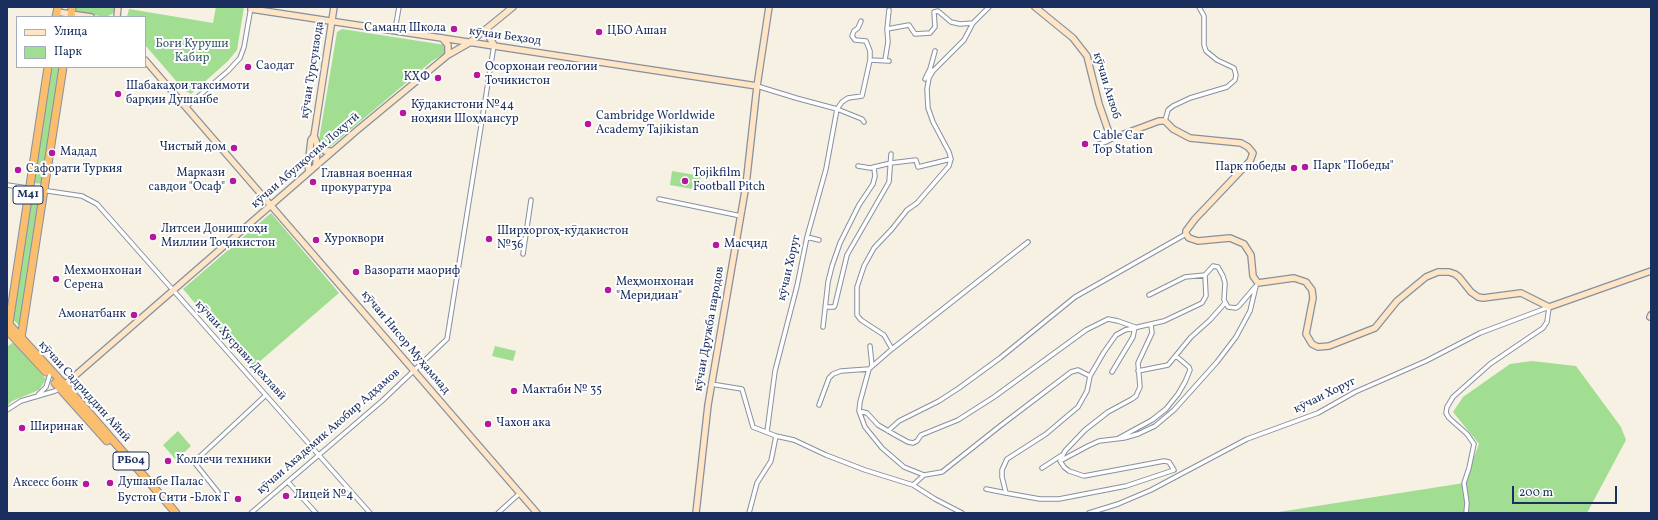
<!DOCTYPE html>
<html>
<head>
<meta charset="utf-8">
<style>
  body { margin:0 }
  #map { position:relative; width:1658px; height:520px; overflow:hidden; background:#f6f1e3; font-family:Vollkorn,serif }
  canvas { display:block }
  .frame { position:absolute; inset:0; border:8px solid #1b2f5e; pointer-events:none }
  .legend { position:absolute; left:16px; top:16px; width:130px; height:52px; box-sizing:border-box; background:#fff; border:1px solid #a4acbf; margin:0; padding:5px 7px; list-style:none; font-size:12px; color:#1b2f5e }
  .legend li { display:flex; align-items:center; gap:8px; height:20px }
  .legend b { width:20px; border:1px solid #a4acbf }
  .scale { position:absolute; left:1512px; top:486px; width:105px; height:18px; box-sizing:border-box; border:2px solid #1b2f5e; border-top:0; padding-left:5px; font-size:12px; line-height:14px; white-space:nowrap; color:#1b2f5e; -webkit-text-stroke:3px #fff; paint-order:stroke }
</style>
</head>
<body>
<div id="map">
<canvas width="1658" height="520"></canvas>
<div class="frame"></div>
<ul class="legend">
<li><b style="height:5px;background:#fde5c5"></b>Улица</li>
<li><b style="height:11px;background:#a1de92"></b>Парк</li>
</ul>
<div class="scale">200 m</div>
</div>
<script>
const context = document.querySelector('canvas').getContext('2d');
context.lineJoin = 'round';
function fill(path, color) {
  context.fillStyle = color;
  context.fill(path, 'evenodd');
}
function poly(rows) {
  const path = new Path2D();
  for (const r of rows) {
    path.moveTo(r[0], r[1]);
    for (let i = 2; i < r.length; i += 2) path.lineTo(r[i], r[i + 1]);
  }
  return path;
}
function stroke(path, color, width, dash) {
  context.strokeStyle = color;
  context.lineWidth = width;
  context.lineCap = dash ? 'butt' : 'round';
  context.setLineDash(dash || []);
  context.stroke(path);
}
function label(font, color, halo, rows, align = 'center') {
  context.font = font + ' Vollkorn,serif';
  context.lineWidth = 4;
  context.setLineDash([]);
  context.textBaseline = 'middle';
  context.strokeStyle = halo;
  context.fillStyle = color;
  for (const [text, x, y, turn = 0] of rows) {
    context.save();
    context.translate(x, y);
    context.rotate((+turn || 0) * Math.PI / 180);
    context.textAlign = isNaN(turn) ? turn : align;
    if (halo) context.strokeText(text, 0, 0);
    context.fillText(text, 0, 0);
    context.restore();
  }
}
const green = poly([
  [75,7,116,7,115,11,112,14,106,17,75,12],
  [216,7,244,7,237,50,228,61,191,94,184,90,145,45,145,17,127,17,129,9,213,23],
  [342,29,445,45,446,53,432,61,330,147,326,147,323,146,319,140,337,32],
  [52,67,61,67,43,184,34,183],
  [672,171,701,176,698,190,670,185],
  [32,194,42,196,20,326,11,318],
  [271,213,339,293,251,369,183,289],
  [12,343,17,345,46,379,39,390,12,401,7,406,7,347],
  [495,346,516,351,513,361,492,356],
  [1532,361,1576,366,1621,427,1626,440,1587,513,1272,513,1464,483,1479,444,1453,412,1463,397,1510,364],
  [178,431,191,446,176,460,163,445]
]);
const street = poly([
  [861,21,858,28,854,31,852,36,855,40,866,41,870,51,870,60],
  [887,29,889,10],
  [395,30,399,7],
  [885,60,888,42,887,29,909,25,915,34,930,33,935,27,934,12,938,11,951,22,960,24,973,23],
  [933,71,930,69,935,51],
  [925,79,930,69],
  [757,86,796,98,837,109,862,119,864,122],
  [186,107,228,71,240,58,244,47,251,7],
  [1165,121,1168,110,1173,106,1190,98,1227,87,1235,80,1236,75,1234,68,1217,60,1206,51,1204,45,1204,16,1199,7],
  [1096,145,1106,142,1116,137],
  [858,166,870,168,891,163,916,160,918,167,951,159],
  [7,185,82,196,97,204,370,513],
  [659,199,741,216],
  [807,237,819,240],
  [1028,242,892,349,869,369,860,402,859,411,867,413,878,425,897,436,908,442,913,443,917,441,921,435,958,420,994,397,1086,330,1108,319,1118,321,1135,327,1133,337,1112,372],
  [523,254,531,200],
  [1149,295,1185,277,1205,275],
  [825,307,834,307,835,305,847,255,889,182,891,154],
  [1151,324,1164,321,1202,303,1206,296,1205,275,1213,266,1218,267,1223,276,1225,283,1224,300,1228,307,1236,308,1239,306,1255,287],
  [823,327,828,282,832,266,840,243,859,205,873,184,875,176,874,168],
  [870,346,872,366],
  [892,349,884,335,861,320,857,315,857,287,864,266,874,248,892,229,907,210,917,203,949,166,951,159,949,152,933,122,928,108,927,89,929,78,933,71,964,40,973,23,989,7],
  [1138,371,1168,365,1191,337,1210,320,1225,303],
  [711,384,742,389,753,427,776,436,794,440,826,455,865,470,913,485,935,499,962,513],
  [38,395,46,387,51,371],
  [819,405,829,378,833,374,841,371,869,369],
  [7,410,21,401,55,391,60,388],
  [859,411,865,427,882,448,904,467,924,475],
  [888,431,899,421,939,401,959,388,1000,358,1075,297,1186,234],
  [767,432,775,371,797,286,807,237,826,169,837,109,842,102,848,98,862,96,870,60,889,61],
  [1119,438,1152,420,1166,409,1178,394,1185,382,1190,370,1189,367,1176,356],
  [1060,461,1088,446,1099,441,1124,438,1138,434,1155,426,1174,410,1217,362,1236,337,1250,311,1256,286],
  [1042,468,1062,455],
  [288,482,316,513],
  [913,485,924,475,942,472,1000,426,1071,372,1078,370,1090,376,1087,391,1078,407,1046,434,1007,459,1002,470,1002,477,1006,493,986,489],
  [218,492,194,462,266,395],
  [1006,493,1040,499,1059,499,1126,486,1174,470,1169,462,1164,461,1084,476,1069,471,1064,467,1060,461,1065,451,1085,430,1108,412,1132,399,1136,396,1140,387,1138,363,1152,333,1151,324,1125,330,1116,335,1104,352,1090,376],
  [251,513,382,401,447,339,494,45],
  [498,513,520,493],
  [749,513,757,483,771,461,776,436],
  [1089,513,1118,504,1151,490,1247,439,1318,413,1355,392,1426,361,1480,333,1549,307,1547,322,1543,328,1490,364,1453,397,1447,407,1446,413,1449,418,1467,434,1474,444,1469,468,1464,483,1467,503,1466,513]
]);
const secondary = poly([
  [1035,7,1073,38,1087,56,1099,104,1108,130,1113,136,1116,137,1159,121,1165,121,1173,129,1190,138,1241,143,1248,147,1253,153,1250,161,1195,219,1186,231,1186,234,1189,238,1198,241,1230,238,1244,244,1251,255,1253,276,1258,283,1294,278,1306,282,1312,290,1313,298,1306,334,1312,344,1318,347,1329,346,1375,328,1397,301,1426,277,1438,272,1449,272,1455,274,1459,277,1471,292,1478,297,1483,298,1521,293,1549,307,1651,271],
  [251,9,757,86],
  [57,12,91,17],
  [117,17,118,7],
  [488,28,488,35,494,45],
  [442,38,448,45,448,55],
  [145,60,537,513],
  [314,136,317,144,316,165],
  [317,144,325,151,333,151],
  [309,171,308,165,311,140,314,136,334,7],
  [1650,317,1651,315],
  [62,387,355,132,448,55,469,43,513,7],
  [696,513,708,405,746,185,757,86,769,7]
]);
const highway = poly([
  [56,17,58,7],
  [71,17,72,7],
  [7,322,71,392,176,513],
  [7,330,46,372],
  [8,330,48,67],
  [21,338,63,67],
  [55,383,107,441]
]);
const markers = [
  [454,29,4,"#b5179e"],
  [599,32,4,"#b5179e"],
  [248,67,4,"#b5179e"],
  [477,75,4,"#b5179e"],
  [438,78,4,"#b5179e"],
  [118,94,4,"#b5179e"],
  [403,113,4,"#b5179e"],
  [588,124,4,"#b5179e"],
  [1085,144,4,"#b5179e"],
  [234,148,4,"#b5179e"],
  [52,153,4,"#b5179e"],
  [1305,167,4,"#b5179e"],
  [1294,168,4,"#b5179e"],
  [18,170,4,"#b5179e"],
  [233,181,4,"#b5179e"],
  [685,181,4,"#b5179e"],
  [313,182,4,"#b5179e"],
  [153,237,4,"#b5179e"],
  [489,239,4,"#b5179e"],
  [316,240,4,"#b5179e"],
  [716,245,4,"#b5179e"],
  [356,272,4,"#b5179e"],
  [56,279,4,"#b5179e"],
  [608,290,4,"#b5179e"],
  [134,315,4,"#b5179e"],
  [514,391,4,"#b5179e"],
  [488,424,4,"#b5179e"],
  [22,428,4,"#b5179e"],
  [168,461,4,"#b5179e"],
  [110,483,4,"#b5179e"],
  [86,484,4,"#b5179e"],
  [286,496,4,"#b5179e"],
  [238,499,4,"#b5179e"]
];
const shields = [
  [28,195,30],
  [131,461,36]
];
const shieldNames = [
  ["M41",28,195],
  ["РБ04",131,461]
];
const poiNames = [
  ["Саманд Школа",446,29,"right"],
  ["ЦБО Ашан",607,32],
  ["Саодат",256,67],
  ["Осорхонаи геологии",485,68],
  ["Точикистон",485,82],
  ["КҲФ",430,78,"right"],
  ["Шабакаҳои таксимоти",126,87],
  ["барқии Душанбе",126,101],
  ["Кӯдакистони №44",411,106],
  ["ноҳияи Шоҳмансур",411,120],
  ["Cambridge Worldwide",596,117],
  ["Academy Tajikistan",596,131],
  ["Cable Car",1093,137],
  ["Top Station",1093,151],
  ["Чистый дом",226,148,"right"],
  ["Мадад",60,153],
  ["Парк \"Победы\"",1313,167],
  ["Парк победы",1286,168,"right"],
  ["Сафорати Туркия",26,170],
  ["Маркази",225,174,"right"],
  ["савдои \"Осаф\"",225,188,"right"],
  ["Tojikfilm",693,174],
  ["Football Pitch",693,188],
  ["Главная военная",321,175],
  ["прокуратура",321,189],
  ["Литсеи Донишгоҳи",161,230],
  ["Миллии Тоҷикистон",161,244],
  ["Ширхоргоҳ-кӯдакистон",497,232],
  ["№36",497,246],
  ["Хуроквори",324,240],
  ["Масҷид",724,245],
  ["Мехмонхонаи",64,272],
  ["Серена",64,286],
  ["Вазорати маориф",364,272],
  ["Меҳмонхонаи",616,283],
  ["\"Меридиан\"",616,297],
  ["Амонатбанк",126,315,"right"],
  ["Мактаби № 35",522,391],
  ["Чахон ака",496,424],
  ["Ширинак",30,428],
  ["Коллечи техники",176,461],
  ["Душанбе Палас",118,483],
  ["Аксесс бонк",78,484,"right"],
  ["Лицей №4",294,496],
  ["Бустон Сити -Блок Г",230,499,"right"]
];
const streetNames = [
  ["кӯчаи Беҳзод",505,37,8],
  ["кӯчаи Турсунзода",313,70,-81],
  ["кӯчаи Анзоб",1106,86,73],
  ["кӯчаи Абулқосим Лоҳутӣ",306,161,-41],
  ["кӯчаи Хоруг",790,268,-77],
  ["кӯчаи Дружба народов",710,329,-80],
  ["кӯчаи Нисор Муҳаммад",405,343,50],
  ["кӯчаи Хусрави Дехлавӣ",240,351,48],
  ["кӯчаи Садриддин Айнӣ",84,392,48],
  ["кӯчаи Хоруг",1325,396,-26],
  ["кӯчаи Академик Акобир Адҳамов",329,432,-41]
];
const parkNames = [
  ["Боғи Куруши",192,45],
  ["Кабир",192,59]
];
fill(green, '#a1de92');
stroke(street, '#8890a0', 5.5);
stroke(secondary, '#8890a0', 8);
stroke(highway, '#8890a0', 9);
stroke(street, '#fff', 3.5);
stroke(secondary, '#fde5c5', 5.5);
stroke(highway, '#fabe6e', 7);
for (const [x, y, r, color] of markers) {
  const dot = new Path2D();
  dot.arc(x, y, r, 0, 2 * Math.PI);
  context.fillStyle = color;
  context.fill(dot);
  stroke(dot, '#fff', 1.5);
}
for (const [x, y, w] of shields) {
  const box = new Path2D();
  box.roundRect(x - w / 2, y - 9, w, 18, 3);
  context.fillStyle = '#fff';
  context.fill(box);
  stroke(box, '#1b2f5e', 1);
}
label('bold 11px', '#1b2f5e', null, shieldNames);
label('12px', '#1b2f5e', '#fff', poiNames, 'left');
label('12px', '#1b2f5e', '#fff', streetNames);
label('12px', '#3c5b6b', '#fff', parkNames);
</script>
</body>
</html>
